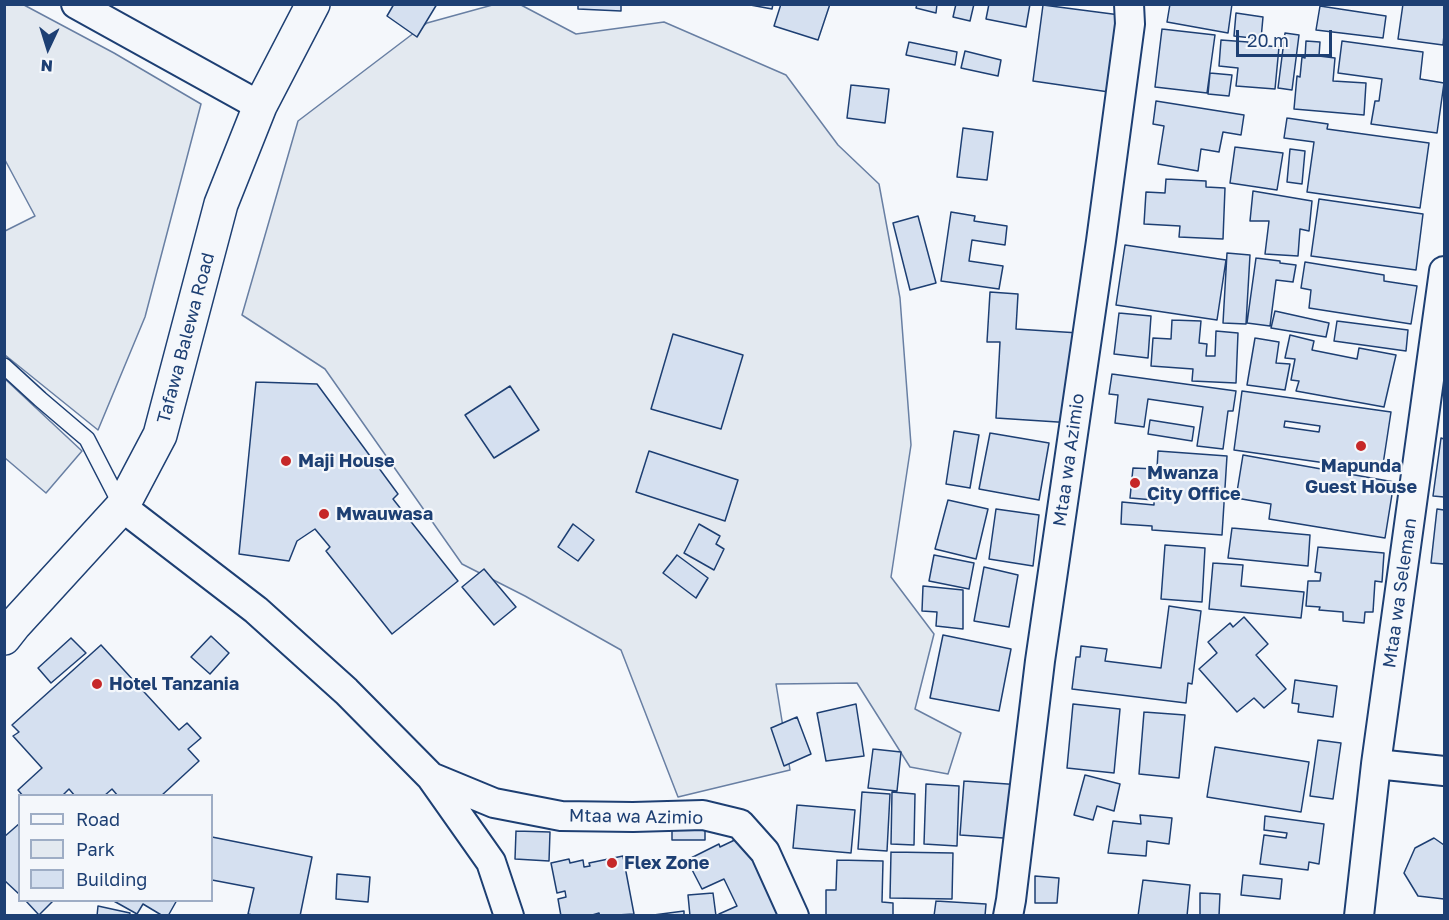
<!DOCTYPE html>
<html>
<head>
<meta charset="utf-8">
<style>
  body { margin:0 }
  #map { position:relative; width:1449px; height:920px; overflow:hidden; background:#f4f7fb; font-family:"Golos Text",sans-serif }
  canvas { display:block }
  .frame { position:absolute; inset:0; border:6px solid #1d3f73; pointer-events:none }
  .legend { position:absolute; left:18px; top:794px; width:195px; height:108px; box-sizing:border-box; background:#f4f7fb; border:2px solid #9eadc5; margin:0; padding:8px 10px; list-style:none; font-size:18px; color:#1d3f73 }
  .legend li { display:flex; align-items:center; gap:12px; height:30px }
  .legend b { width:30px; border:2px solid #9eadc5 }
  .north { position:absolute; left:18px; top:18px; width:60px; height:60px; -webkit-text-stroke:4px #f4f7fb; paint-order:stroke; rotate:184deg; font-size:16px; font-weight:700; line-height:24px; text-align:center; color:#1d3f73 }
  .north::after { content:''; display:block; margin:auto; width:21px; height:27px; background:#1d3f73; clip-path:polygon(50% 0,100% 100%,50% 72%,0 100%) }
  .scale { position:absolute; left:1236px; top:30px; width:96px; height:27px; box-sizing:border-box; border:3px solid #1d3f73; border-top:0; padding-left:8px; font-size:18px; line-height:21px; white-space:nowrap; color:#1d3f73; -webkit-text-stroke:4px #f4f7fb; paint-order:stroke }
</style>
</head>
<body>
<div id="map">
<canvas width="1449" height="920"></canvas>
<div class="frame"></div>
<ul class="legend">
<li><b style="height:8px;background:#f4f7fb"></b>Road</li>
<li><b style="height:16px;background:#e3e9f0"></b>Park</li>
<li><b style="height:16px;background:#d5e0f0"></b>Building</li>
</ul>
<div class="north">N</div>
<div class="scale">20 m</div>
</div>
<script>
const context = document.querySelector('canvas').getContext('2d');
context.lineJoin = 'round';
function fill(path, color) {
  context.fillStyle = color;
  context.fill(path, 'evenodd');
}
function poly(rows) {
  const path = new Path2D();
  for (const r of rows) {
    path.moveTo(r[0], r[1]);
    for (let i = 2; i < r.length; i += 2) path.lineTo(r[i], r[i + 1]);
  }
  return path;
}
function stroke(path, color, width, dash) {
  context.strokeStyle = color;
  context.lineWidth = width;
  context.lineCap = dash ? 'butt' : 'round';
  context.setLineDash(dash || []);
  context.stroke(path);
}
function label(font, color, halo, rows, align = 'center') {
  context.font = font + ' "Golos Text",sans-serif';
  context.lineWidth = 4.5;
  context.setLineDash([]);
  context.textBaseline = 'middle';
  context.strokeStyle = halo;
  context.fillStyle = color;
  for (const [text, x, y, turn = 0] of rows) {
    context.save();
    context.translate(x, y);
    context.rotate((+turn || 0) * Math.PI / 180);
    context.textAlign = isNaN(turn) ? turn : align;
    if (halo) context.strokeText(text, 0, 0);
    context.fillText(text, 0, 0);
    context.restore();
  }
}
const green = poly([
  [5,4,24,5,114,53,201,104,145,317,98,430,5,355,5,231,35,216,5,160,5,4],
  [496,4,521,5,576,34,664,22,786,75,838,145,879,184,900,298,911,445,891,577,934,634,915,709,961,733,948,774,910,767,857,683,776,684,790,770,678,797,621,650,525,596,462,564,325,369,242,315,298,121,427,23,496,4],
  [5,379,82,451,46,493,5,458,5,379]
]);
const building = poly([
  [394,4,437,4,417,37,387,16,394,4],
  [578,4,621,4,621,11,578,9,578,4],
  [745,4,773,4,772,9,745,4],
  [781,4,830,4,818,40,774,26,781,4],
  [917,4,937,4,936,13,916,8,917,4],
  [956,4,974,4,970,21,953,17,956,4],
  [989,4,1030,4,1026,27,986,19,989,4],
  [1170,4,1232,4,1228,33,1167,22,1170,4],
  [1403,4,1444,4,1444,35,1443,45,1398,39,1403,4],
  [1043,5,1120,15,1109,92,1033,81,1043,5],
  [1320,6,1386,16,1383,38,1316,30,1320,6],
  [1236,13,1263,17,1261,39,1234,36,1236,13],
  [1162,29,1215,35,1207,93,1155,87,1162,29],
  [1285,33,1299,35,1292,90,1278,88,1285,33],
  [1221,40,1248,42,1248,44,1279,47,1275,89,1236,86,1238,68,1219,66,1221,40],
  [1306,41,1320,42,1319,56,1335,58,1333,81,1366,83,1364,115,1294,109,1297,76,1300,77,1302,57,1305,58,1306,41],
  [1342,41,1423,52,1420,79,1444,83,1437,133,1371,124,1375,101,1379,101,1382,79,1338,73,1342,41],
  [909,42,957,52,955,65,906,55,909,42],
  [965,51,1001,60,998,76,961,68,965,51],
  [1210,73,1232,75,1229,96,1208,94,1210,73],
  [851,85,889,89,885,123,847,118,851,85],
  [1156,101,1244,115,1241,135,1223,132,1219,152,1201,149,1198,171,1158,164,1164,126,1153,124,1156,101],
  [1287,118,1328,124,1327,129,1429,143,1420,208,1307,192,1314,142,1284,138,1287,118],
  [963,128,993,132,987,180,957,177,963,128],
  [1235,147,1283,153,1277,190,1230,183,1235,147],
  [1290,149,1305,151,1302,184,1287,182,1290,149],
  [1166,179,1206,181,1206,187,1225,188,1223,239,1179,237,1180,226,1144,224,1146,192,1165,193,1166,179],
  [1253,191,1312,201,1309,231,1300,229,1298,256,1265,254,1269,221,1250,221,1253,191],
  [1319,199,1423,214,1416,270,1311,256,1319,199],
  [951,212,975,216,974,221,1007,226,1005,245,972,240,969,261,1003,266,999,289,941,281,951,212],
  [918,216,936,283,910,290,893,223,918,216],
  [1125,245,1226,260,1217,320,1116,305,1125,245],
  [1227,253,1250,255,1246,324,1223,323,1227,253],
  [1256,258,1280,261,1280,263,1296,265,1293,282,1276,280,1270,326,1247,323,1256,258],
  [1305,262,1384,275,1384,281,1417,286,1411,324,1309,308,1311,290,1301,288,1305,262],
  [990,292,1018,294,1016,329,1079,333,1073,423,996,418,1000,342,987,342,990,292],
  [1275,311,1329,323,1326,337,1271,328,1275,311],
  [1119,313,1151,316,1148,358,1114,354,1119,313],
  [1172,320,1201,321,1199,343,1207,344,1206,356,1215,356,1216,331,1238,333,1236,383,1192,381,1193,369,1151,366,1153,338,1171,339,1172,320],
  [1337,321,1408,330,1406,351,1334,341,1337,321],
  [673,334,743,355,721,429,651,409,673,334],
  [1290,335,1314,341,1312,350,1357,359,1359,348,1396,355,1384,407,1296,391,1299,381,1291,380,1295,359,1285,358,1290,335],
  [1255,338,1279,342,1276,363,1290,364,1285,390,1247,385,1255,338],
  [1112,374,1236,391,1233,411,1228,411,1223,449,1197,446,1203,407,1148,399,1144,427,1115,423,1118,395,1109,394,1112,374],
  [256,382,317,384,398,494,393,499,458,581,392,634,326,551,330,547,315,529,297,541,289,561,239,554,256,382],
  [510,386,539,430,494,458,465,415,510,386],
  [1242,391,1391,412,1382,471,1234,450,1242,391],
  [1285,421,1320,426,1319,432,1284,427,1285,421],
  [1150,420,1194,427,1192,441,1148,434,1150,420],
  [954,431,979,435,970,488,946,484,954,431],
  [990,433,1049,443,1039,500,979,489,990,433],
  [1441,438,1444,439,1444,497,1433,496,1441,438],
  [649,451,738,480,725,521,636,492,649,451],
  [1158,451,1227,456,1222,535,1152,530,1152,526,1121,524,1122,502,1154,505,1154,500,1130,498,1133,468,1157,469,1158,451],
  [1243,455,1394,482,1385,538,1269,519,1271,504,1236,498,1243,455],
  [948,500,988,509,976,559,935,549,948,500],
  [996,509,1039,515,1033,566,989,559,996,509],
  [1437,509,1444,510,1444,564,1431,563,1437,509],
  [573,524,594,540,578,561,558,547,573,524],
  [699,524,720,536,716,544,724,549,714,570,684,553,699,524],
  [1232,528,1310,535,1308,566,1228,558,1232,528],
  [1165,545,1205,548,1202,602,1161,599,1165,545],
  [1318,547,1384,553,1382,582,1375,581,1373,612,1365,612,1364,623,1343,621,1343,612,1319,610,1320,607,1306,606,1308,581,1320,581,1321,573,1315,572,1318,547],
  [677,555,708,578,696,598,663,573,677,555],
  [934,555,974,563,969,589,929,581,934,555],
  [1213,563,1243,565,1241,586,1304,592,1301,618,1209,609,1213,563],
  [984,567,1018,575,1009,627,974,621,984,567],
  [484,569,516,607,494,625,462,587,484,569],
  [923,586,963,590,963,629,936,626,937,612,922,611,923,586],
  [1169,606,1201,611,1192,684,1188,683,1186,703,1072,689,1076,657,1080,657,1081,646,1107,649,1105,661,1161,668,1169,606],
  [1244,617,1268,644,1256,655,1286,689,1264,708,1254,698,1237,712,1199,669,1217,653,1208,642,1230,623,1233,627,1244,617],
  [943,635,1011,649,999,711,930,698,943,635],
  [211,636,229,653,210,674,191,657,211,636],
  [71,638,86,653,51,683,38,668,71,638],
  [101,645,179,730,187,723,201,738,188,749,199,761,161,796,118,796,112,789,104,796,75,796,69,789,62,796,23,796,18,790,42,768,13,736,19,732,12,725,101,645],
  [1295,680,1337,686,1333,717,1298,712,1299,704,1292,703,1295,680],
  [856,704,864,756,826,761,817,713,856,704],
  [1073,704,1120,709,1114,773,1067,768,1073,704],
  [1144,712,1185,715,1179,778,1139,774,1144,712],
  [797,717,811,754,784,766,771,728,797,717],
  [1318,740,1341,743,1333,799,1310,796,1318,740],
  [1215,747,1309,762,1301,812,1207,797,1215,747],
  [873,749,901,752,897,791,868,788,873,749],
  [1085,775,1120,784,1114,811,1097,806,1093,820,1074,815,1085,775],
  [964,781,1022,785,1018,839,960,835,964,781],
  [926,784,959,786,957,846,924,844,926,784],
  [862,792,890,794,887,851,858,849,862,792],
  [892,792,915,794,914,845,891,844,892,792],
  [797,805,855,810,851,853,793,848,797,805],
  [1140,815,1172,818,1169,844,1147,841,1146,856,1108,853,1113,821,1141,824,1140,815],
  [1265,816,1324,824,1319,864,1309,862,1308,870,1260,864,1264,835,1286,838,1287,833,1264,830,1265,816],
  [20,823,20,895,4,880,4,837,20,823],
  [672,827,705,827,705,840,672,840,672,827],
  [516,831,550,832,549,861,515,859,516,831],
  [743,836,781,916,719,916,719,914,737,906,724,879,702,889,687,860,719,844,720,847,743,836],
  [212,837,312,857,300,916,257,916,248,914,254,888,212,880,212,837],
  [1434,838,1444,845,1444,899,1418,896,1404,873,1415,848,1434,838],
  [891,852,953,853,952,899,890,898,891,852],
  [623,856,634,914,600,916,599,913,589,916,561,916,558,899,566,897,565,891,557,893,551,863,569,859,570,863,583,860,584,867,590,866,589,863,623,856],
  [837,860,883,861,882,902,893,903,893,916,826,916,826,890,836,890,837,860],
  [337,874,370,877,368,902,336,899,337,874],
  [1243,875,1282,879,1280,899,1241,895,1243,875],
  [1035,876,1059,878,1057,903,1035,903,1035,876],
  [1143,880,1190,885,1187,916,1138,916,1143,880],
  [713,893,716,916,690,916,688,895,713,893],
  [1200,893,1220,894,1219,916,1200,916,1200,893],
  [25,900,54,900,39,915,25,900],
  [112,900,177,900,168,916,163,916,143,904,137,914,112,900],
  [936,901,986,904,985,916,934,916,936,901],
  [98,906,130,913,129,916,97,916,98,906],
  [684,911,684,916,646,916,684,911]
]);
const service = poly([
  [4,366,40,399,87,439,122,507]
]);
const minor = poly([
  [76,4,260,106],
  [122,507,256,610,346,691,431,777,491,862,509,916],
  [1376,764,1444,771],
  [431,777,494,803,561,816,633,817,703,815,740,824,765,852,794,916],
  [1008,916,1011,900,1040,661,1101,241,1130,24,1129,4],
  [1359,916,1376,764,1444,271]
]);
const secondary = poly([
  [4,638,15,624,122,507,160,435,221,204,260,106,313,4]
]);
const markers = [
  [1361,446,6,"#c62828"],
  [286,461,6,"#c62828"],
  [1135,483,6,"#c62828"],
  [324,514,6,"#c62828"],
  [97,684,6,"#c62828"],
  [612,863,6,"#c62828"]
];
const streetNames = [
  ["Tafawa Balewa Road",186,338,-75],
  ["Mtaa wa Azimio",1069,460,-82],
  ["Mtaa wa Seleman",1400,593,-82],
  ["Mtaa wa Azimio",636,817,1]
];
const poiNames = [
  ["Maji House",298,461],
  ["Mapunda",1361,466,"center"],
  ["Guest House",1361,487,"center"],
  ["Mwanza",1147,473],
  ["City Office",1147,494],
  ["Mwauwasa",336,514],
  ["Hotel Tanzania",109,684],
  ["Flex Zone",624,863]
];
fill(green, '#e3e9f0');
stroke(green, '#687fa3', 1.5);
fill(building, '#d5e0f0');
stroke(building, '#1d3f73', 1.5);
stroke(service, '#1d3f73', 18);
stroke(minor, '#1d3f73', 32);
stroke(secondary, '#1d3f73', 36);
stroke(service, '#f4f7fb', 15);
stroke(minor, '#f4f7fb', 28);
stroke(secondary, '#f4f7fb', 33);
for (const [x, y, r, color] of markers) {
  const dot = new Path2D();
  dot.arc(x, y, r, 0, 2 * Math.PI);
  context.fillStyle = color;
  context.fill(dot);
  stroke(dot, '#f4f7fb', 2);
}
label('18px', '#1d3f73', '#f4f7fb', streetNames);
label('bold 18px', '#1d3f73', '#f4f7fb', poiNames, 'left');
</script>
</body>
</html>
